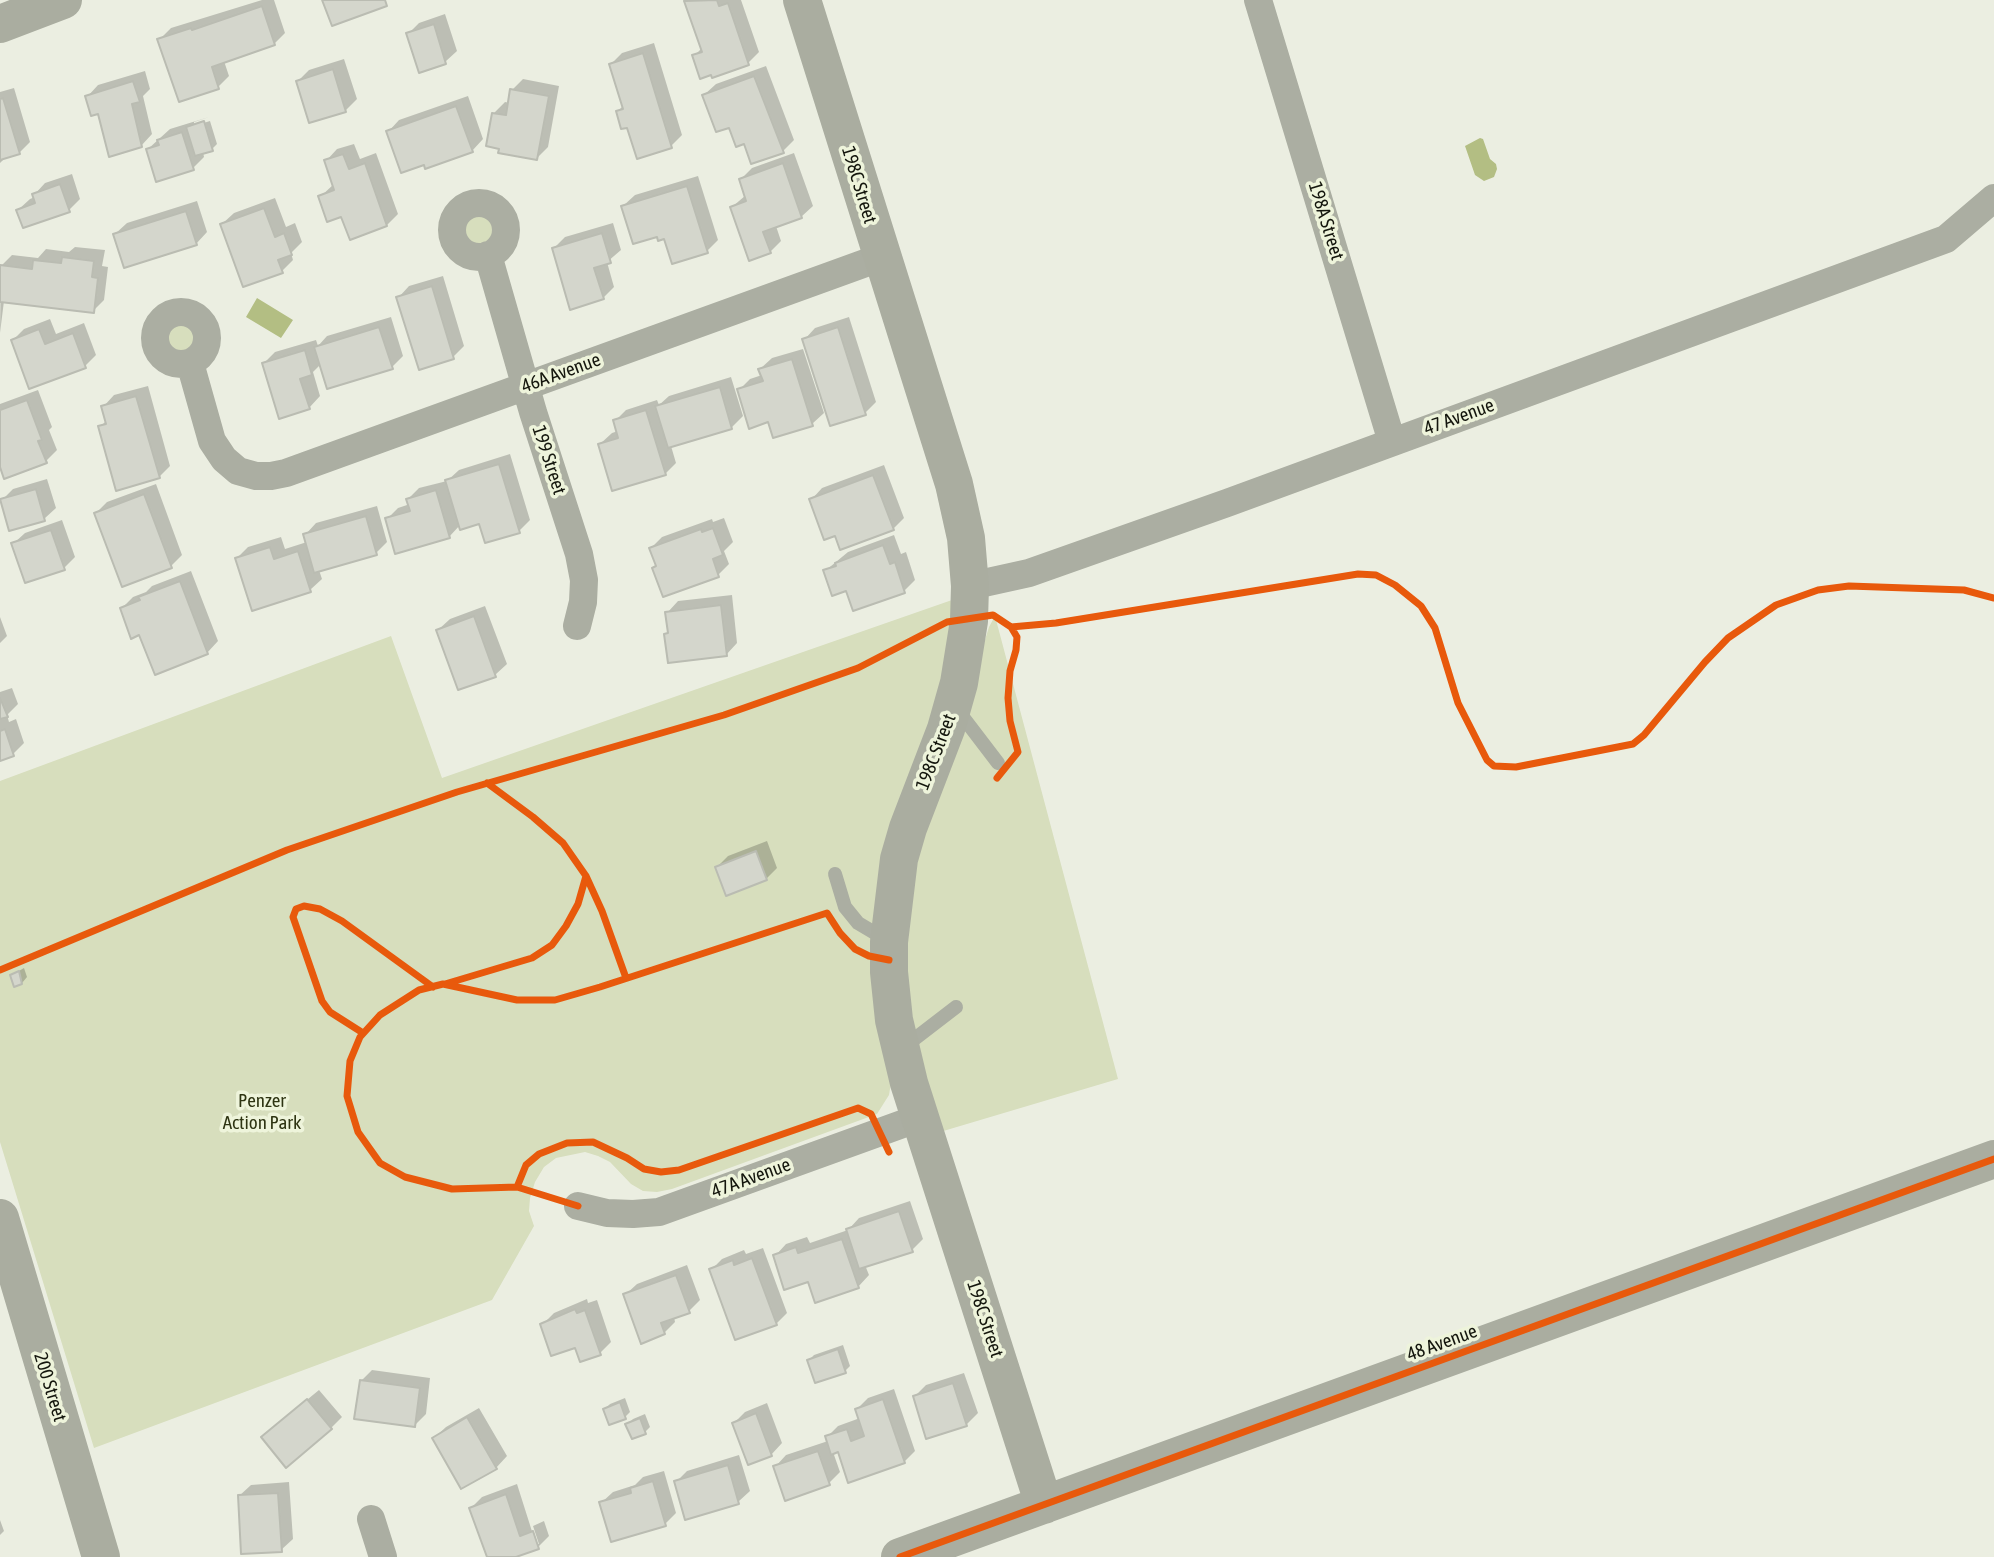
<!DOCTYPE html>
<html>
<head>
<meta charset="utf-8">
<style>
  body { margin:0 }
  canvas { display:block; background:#ebeee1 }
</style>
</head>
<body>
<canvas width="1994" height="1557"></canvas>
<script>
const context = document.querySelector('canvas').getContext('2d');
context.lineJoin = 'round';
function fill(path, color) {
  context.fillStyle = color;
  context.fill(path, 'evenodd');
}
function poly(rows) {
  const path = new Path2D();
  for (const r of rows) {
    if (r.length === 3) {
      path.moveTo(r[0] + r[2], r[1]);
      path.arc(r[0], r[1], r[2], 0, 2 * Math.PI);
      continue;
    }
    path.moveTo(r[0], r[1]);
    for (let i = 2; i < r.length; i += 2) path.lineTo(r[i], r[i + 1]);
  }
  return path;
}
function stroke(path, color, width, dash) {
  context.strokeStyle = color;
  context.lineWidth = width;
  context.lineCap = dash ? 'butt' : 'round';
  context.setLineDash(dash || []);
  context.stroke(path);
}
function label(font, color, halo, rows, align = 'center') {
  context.font = font + ' "Asap Condensed",sans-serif';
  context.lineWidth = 7;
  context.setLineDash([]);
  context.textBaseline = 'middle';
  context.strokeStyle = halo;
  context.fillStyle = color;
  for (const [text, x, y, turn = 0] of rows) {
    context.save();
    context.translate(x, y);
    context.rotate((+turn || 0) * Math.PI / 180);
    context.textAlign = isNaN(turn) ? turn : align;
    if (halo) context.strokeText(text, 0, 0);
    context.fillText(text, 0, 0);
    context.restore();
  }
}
const green = poly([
  [479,230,16],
  [180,339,15],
  [952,600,951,629,934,715,891,1083,889,1095,877,1114,672,1189,657,1192,643,1191,631,1184,610,1162,598,1156,585,1152,556,1158,544,1167,535,1182,530,1198,529,1211,534,1226,492,1300,94,1448,0,1142,0,781,391,636,442,778],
  [995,616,1118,1079,940,1132,915,1047,906,960,916,862,989,627]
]);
const water = poly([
  [1480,138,1483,139,1490,159,1496,164,1497,169,1494,177,1484,181,1475,175,1465,146],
  [257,298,293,320,281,338,246,317]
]);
const shadow = poly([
  [262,0,274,0,285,33,274,44,224,61,229,76,218,87,159,40,171,28],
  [687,0,741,0,759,52,748,63,694,56,702,48],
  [445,14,457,51,445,62,408,34,419,23],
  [654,43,682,135,671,146,618,111,624,105,611,64,622,53],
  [344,59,357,99,346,110,310,121,298,81,309,70],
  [766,66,794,140,783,151,745,142,704,95,716,84],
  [145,71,150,89,143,96,152,134,141,146,100,112,87,97,98,85],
  [523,79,559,86,548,147,537,158,494,113,505,102,510,103,512,90],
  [14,88,30,142,19,153,6,157,0,163,0,92],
  [468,96,483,139,472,151,388,132,399,120],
  [209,117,194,122,194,126,210,121,217,144,212,149,203,152,204,157,193,168,148,149,170,129],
  [354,144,360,159,376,153,398,214,387,225,342,215,320,197,334,184,326,161,337,149],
  [794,153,813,206,801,217,776,226,781,241,770,252,732,207,746,195,741,179,752,168],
  [72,174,80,199,69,210,18,210,30,199,35,197,34,195,45,183],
  [698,176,718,240,707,251,666,237,623,206,635,195],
  [275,198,286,227,295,223,302,242,291,253,293,260,282,271,222,224,234,213],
  [197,201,207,232,196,244,115,234,127,223],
  [613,223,621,250,607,262,614,287,603,298,554,248,565,237],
  [75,247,105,250,102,266,108,267,104,300,93,311,4,301,0,333,1,266,12,255,38,258,46,249,69,252],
  [443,276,464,346,453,357,398,298,409,286],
  [391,317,403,356,392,367,321,364,313,372,320,396,309,408,264,363,275,352,316,340,318,346,327,336],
  [849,317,876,402,865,413,804,340,815,328],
  [50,319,56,334,84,323,96,355,85,366,13,340,24,329],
  [803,349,824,413,812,424,774,436,769,420,739,390,750,379,762,375,760,369,772,358],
  [731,377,743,416,731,428,671,446,676,463,665,474,600,444,612,433,618,431,615,421,626,410,657,400,659,405,669,396],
  [148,386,170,466,159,477,100,427,107,420,103,407,114,395],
  [38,390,52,427,49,430,57,450,46,461,0,462,0,404],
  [510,454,530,520,519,531,480,522,461,524,449,537,387,519,398,508,410,504,408,499,419,488,447,481,459,470],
  [884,465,904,518,893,529,837,534,811,500,822,488],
  [47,479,56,508,44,519,2,500,13,489],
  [156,484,182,555,171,566,96,513,107,502],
  [377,506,387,542,376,553,319,570,322,579,310,590,237,558,248,547,281,537,285,549,307,542,305,535,316,523],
  [724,518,733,542,724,551,729,564,718,575,657,565,651,548,662,537,712,519,713,522],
  [62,520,75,557,64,568,13,544,25,533],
  [894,535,901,554,906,552,915,580,904,591,825,571,848,552],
  [191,571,218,641,207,653,140,633,122,608,133,597,146,592,152,586],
  [732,595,737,643,726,655,666,635,669,632,667,613,678,601],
  [485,606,507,664,495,675,460,688,438,630,450,619],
  [0,617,7,636,0,643],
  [12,688,18,704,7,715,9,722,16,719,24,743,13,754,0,759,0,692],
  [767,841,777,868,766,879,717,867,728,856],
  [24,968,27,977,22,983,12,975],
  [910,1201,923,1239,912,1250,865,1265,869,1275,858,1287,809,1280,775,1256,786,1244,807,1237,810,1243,848,1230,859,1218],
  [763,1248,787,1313,776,1324,711,1270,722,1259,744,1250,746,1254],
  [687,1265,700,1300,689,1311,674,1317,675,1322,664,1333,625,1295,637,1284],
  [587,1299,588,1303,597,1300,611,1342,600,1353,576,1346,542,1325,554,1313],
  [843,1345,850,1366,845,1371,809,1360,814,1355],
  [372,1370,430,1378,426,1414,414,1426,361,1381],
  [964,1373,978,1413,966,1425,915,1396,926,1385],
  [894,1389,915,1451,904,1462,839,1450,833,1452,840,1472,829,1483,775,1467,786,1455,828,1441,827,1437,838,1426,860,1418,857,1409,868,1398],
  [319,1390,342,1417,331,1428,275,1426],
  [625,1398,630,1412,625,1417,605,1409,610,1404],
  [767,1403,782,1443,771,1455,734,1423,745,1412],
  [479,1408,507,1456,496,1468,434,1438,446,1427],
  [645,1414,650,1427,645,1432,628,1424,633,1419],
  [739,1455,750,1491,738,1502,676,1482,687,1471],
  [664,1471,676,1513,665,1524,601,1503,613,1492,635,1485,643,1477],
  [289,1482,293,1539,281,1550,239,1496,251,1485],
  [517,1484,536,1544,539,1544,533,1526,544,1521,549,1536,538,1547,511,1557,488,1557,471,1508,482,1497],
  [0,1520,4,1531,0,1535]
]);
const building = poly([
  [322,0,385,0,387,6,332,26,322,0],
  [717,0,719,6,728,3,749,65,712,78,711,75,700,79,692,55,702,52,684,1,717,0],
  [262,6,275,45,212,67,219,89,179,102,157,39,191,28,192,30,262,6],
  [434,24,446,64,419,73,406,33,434,24],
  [643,53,672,148,637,159,627,128,621,129,616,111,623,109,609,64,643,53],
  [333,69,346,112,309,123,296,81,333,69],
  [754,76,784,153,751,164,744,144,736,147,729,128,716,132,702,95,754,76],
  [133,81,140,102,132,104,142,147,109,157,98,114,91,116,85,96,133,81],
  [510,89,549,96,537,160,498,153,499,149,486,146,492,113,506,115,510,89],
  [3,98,20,154,0,160,0,99,3,98],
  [456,106,473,152,425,169,424,165,401,173,386,131,456,106],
  [204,121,213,151,195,156,186,127,204,121],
  [182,132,194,170,156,182,146,149,159,145,157,140,182,132],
  [343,154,349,169,365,163,387,226,350,240,341,217,327,222,318,196,334,190,324,160,343,154],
  [783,163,802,218,763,232,771,253,749,261,730,207,746,201,739,179,783,163],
  [60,184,70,212,23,228,16,210,35,203,32,194,60,184],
  [687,186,708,253,672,264,664,239,658,241,657,237,633,244,621,206,687,186],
  [264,208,275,237,284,233,292,255,278,260,283,273,243,287,220,224,264,208],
  [186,211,197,245,124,268,113,234,186,211],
  [602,233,611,263,594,268,604,299,570,310,552,248,602,233],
  [62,257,94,261,92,277,98,278,94,313,0,302,0,265,32,269,33,260,61,263,62,257],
  [432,286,454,359,419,370,396,297,432,286],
  [379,327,393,369,327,389,314,347,379,327],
  [838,327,866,415,830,426,802,339,838,327],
  [39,329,45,344,73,333,86,368,29,389,11,340,39,329],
  [305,350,312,375,300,379,310,409,279,419,262,363,305,350],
  [792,359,813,426,773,438,768,422,749,429,737,389,763,381,758,369,792,359],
  [720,387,732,429,668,448,655,406,720,387],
  [136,396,160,478,116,491,98,426,106,424,101,406,136,396],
  [27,400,42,440,38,441,47,463,4,479,0,467,0,410,27,400],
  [646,410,666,475,612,491,598,444,618,438,613,420,646,410],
  [499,464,520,533,485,543,479,524,460,530,445,480,499,464],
  [873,475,894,530,840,550,835,536,824,540,809,499,873,475],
  [36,489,45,521,9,531,0,499,36,489],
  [436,490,450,538,395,554,385,518,410,511,406,499,436,490],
  [144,494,172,568,122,587,94,513,144,494],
  [366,516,377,555,314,573,303,534,366,516],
  [713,528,723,555,713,559,719,577,663,597,652,568,656,566,649,548,701,529,702,532,713,528],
  [51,530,65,570,25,583,11,543,51,530],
  [883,545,890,564,895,562,905,593,853,611,846,591,832,596,823,570,836,566,835,563,883,545],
  [270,547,274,559,298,551,311,592,252,611,235,558,270,547],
  [180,581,208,654,155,675,139,635,131,639,120,608,140,600,138,597,180,581],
  [721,605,727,656,668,663,664,634,668,633,665,612,721,605],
  [474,616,496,677,458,690,436,630,474,616],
  [0,698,8,717,0,719,0,698],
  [5,729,14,756,0,761,0,731,5,729],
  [756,851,767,880,726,896,715,867,756,851],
  [19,971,22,984,14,987,10,975,19,971],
  [899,1211,913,1252,859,1269,846,1229,899,1211],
  [842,1239,859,1288,815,1303,808,1282,784,1290,773,1255,796,1247,798,1253,842,1239],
  [752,1258,777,1325,735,1340,709,1269,733,1260,734,1265,752,1258],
  [676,1275,690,1313,661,1323,665,1334,641,1344,623,1294,676,1275],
  [575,1309,577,1313,585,1310,601,1355,580,1362,575,1348,551,1356,540,1324,575,1309],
  [838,1349,846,1373,815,1383,807,1360,838,1349],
  [360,1380,420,1388,415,1427,354,1419,360,1380],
  [953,1383,967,1426,926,1439,913,1396,953,1383],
  [307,1399,332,1429,286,1468,261,1437,307,1399],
  [883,1399,905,1463,848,1483,838,1452,831,1455,825,1436,847,1429,851,1441,864,1436,855,1409,883,1399],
  [620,1402,626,1419,609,1425,603,1409,620,1402],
  [756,1413,772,1456,748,1465,732,1423,756,1413],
  [467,1417,497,1469,461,1489,432,1438,467,1417],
  [640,1418,646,1434,632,1439,625,1424,640,1418],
  [818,1451,830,1485,785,1501,773,1466,818,1451],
  [728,1465,739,1504,685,1520,674,1481,728,1465],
  [653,1481,666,1526,611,1542,599,1502,631,1493,630,1488,653,1481],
  [278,1493,282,1552,241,1554,238,1495,278,1493],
  [506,1494,520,1536,533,1531,539,1549,516,1557,487,1557,469,1508,506,1494]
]);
const lane = poly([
  [956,708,998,763],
  [835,874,845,907,858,923,885,939],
  [904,1047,956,1007]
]);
const street = poly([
  [1258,0,1392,442],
  [479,230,27],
  [488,255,533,412,579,554,584,580,583,602,577,626],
  [181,338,26],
  [190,363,212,441,224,459,238,471,256,476,271,476,286,473,882,257],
  [970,586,1029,573,1227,503,1946,239,1994,198],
  [578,1206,607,1213,633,1214,659,1212,919,1118],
  [371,1519,383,1557]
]);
const secondary = poly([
  [802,0,954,484,966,538,970,586,969,621,959,683,946,729,908,828,899,859,889,942,889,972,894,1020,909,1083,1044,1505],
  [0,24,63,0],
  [0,1218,101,1557],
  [900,1557,1994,1159]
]);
const cycleway = poly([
  [997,778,1018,752,1010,721,1008,698,1010,671,1016,650,1017,637,1011,627],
  [487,783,533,817,563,843,586,876,602,911,626,978],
  [0,970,287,850,457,792,724,715,858,668,947,622,993,615,1011,627,1056,623,1358,574,1376,575,1395,585,1421,606,1435,628,1458,703,1487,760,1494,766,1516,767,1633,744,1644,735,1705,662,1728,638,1776,605,1818,590,1849,586,1964,590,1994,598],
  [445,984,532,958,552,945,566,926,578,904,586,876],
  [363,1033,330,1012,322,1001,293,917,296,909,304,906,320,909,342,921,433,987],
  [517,1187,526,1165,539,1154,567,1143,593,1142,627,1158,644,1169,661,1172,679,1170,858,1108,871,1114,889,1152],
  [578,1206,517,1187,452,1189,405,1177,380,1163,358,1132,347,1096,350,1061,360,1037,380,1015,419,990,443,984,517,1000,555,1000,600,987,827,913,840,933,855,949,869,956,889,960],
  [900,1557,1994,1159]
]);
const streetNames = [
  ["198C Street",859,185,73],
  ["198A Street",1326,221,73],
  ["46A Avenue",561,373,-20],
  ["47 Avenue",1459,417,-20],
  ["199 Street",549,460,72],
  ["198C Street",936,752,-69],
  ["47A Avenue",751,1178,-20],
  ["198C Street",985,1319,72],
  ["48 Avenue",1442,1343,-20],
  ["200 Street",50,1387,73]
];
const parkNames = [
  ["Penzer",262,1101],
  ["Action Park",262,1123]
];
fill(green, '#d7debd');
fill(water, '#b3be83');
fill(shadow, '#0003');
fill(building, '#d4d6cc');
stroke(building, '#babcb2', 2);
stroke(lane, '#abaea2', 14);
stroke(street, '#abaea2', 28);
stroke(secondary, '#aaada0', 38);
stroke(cycleway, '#e8590c', 7);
label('19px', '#14160d', '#eef4db', streetNames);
label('19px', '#2e3412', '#eef4db', parkNames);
</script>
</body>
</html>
